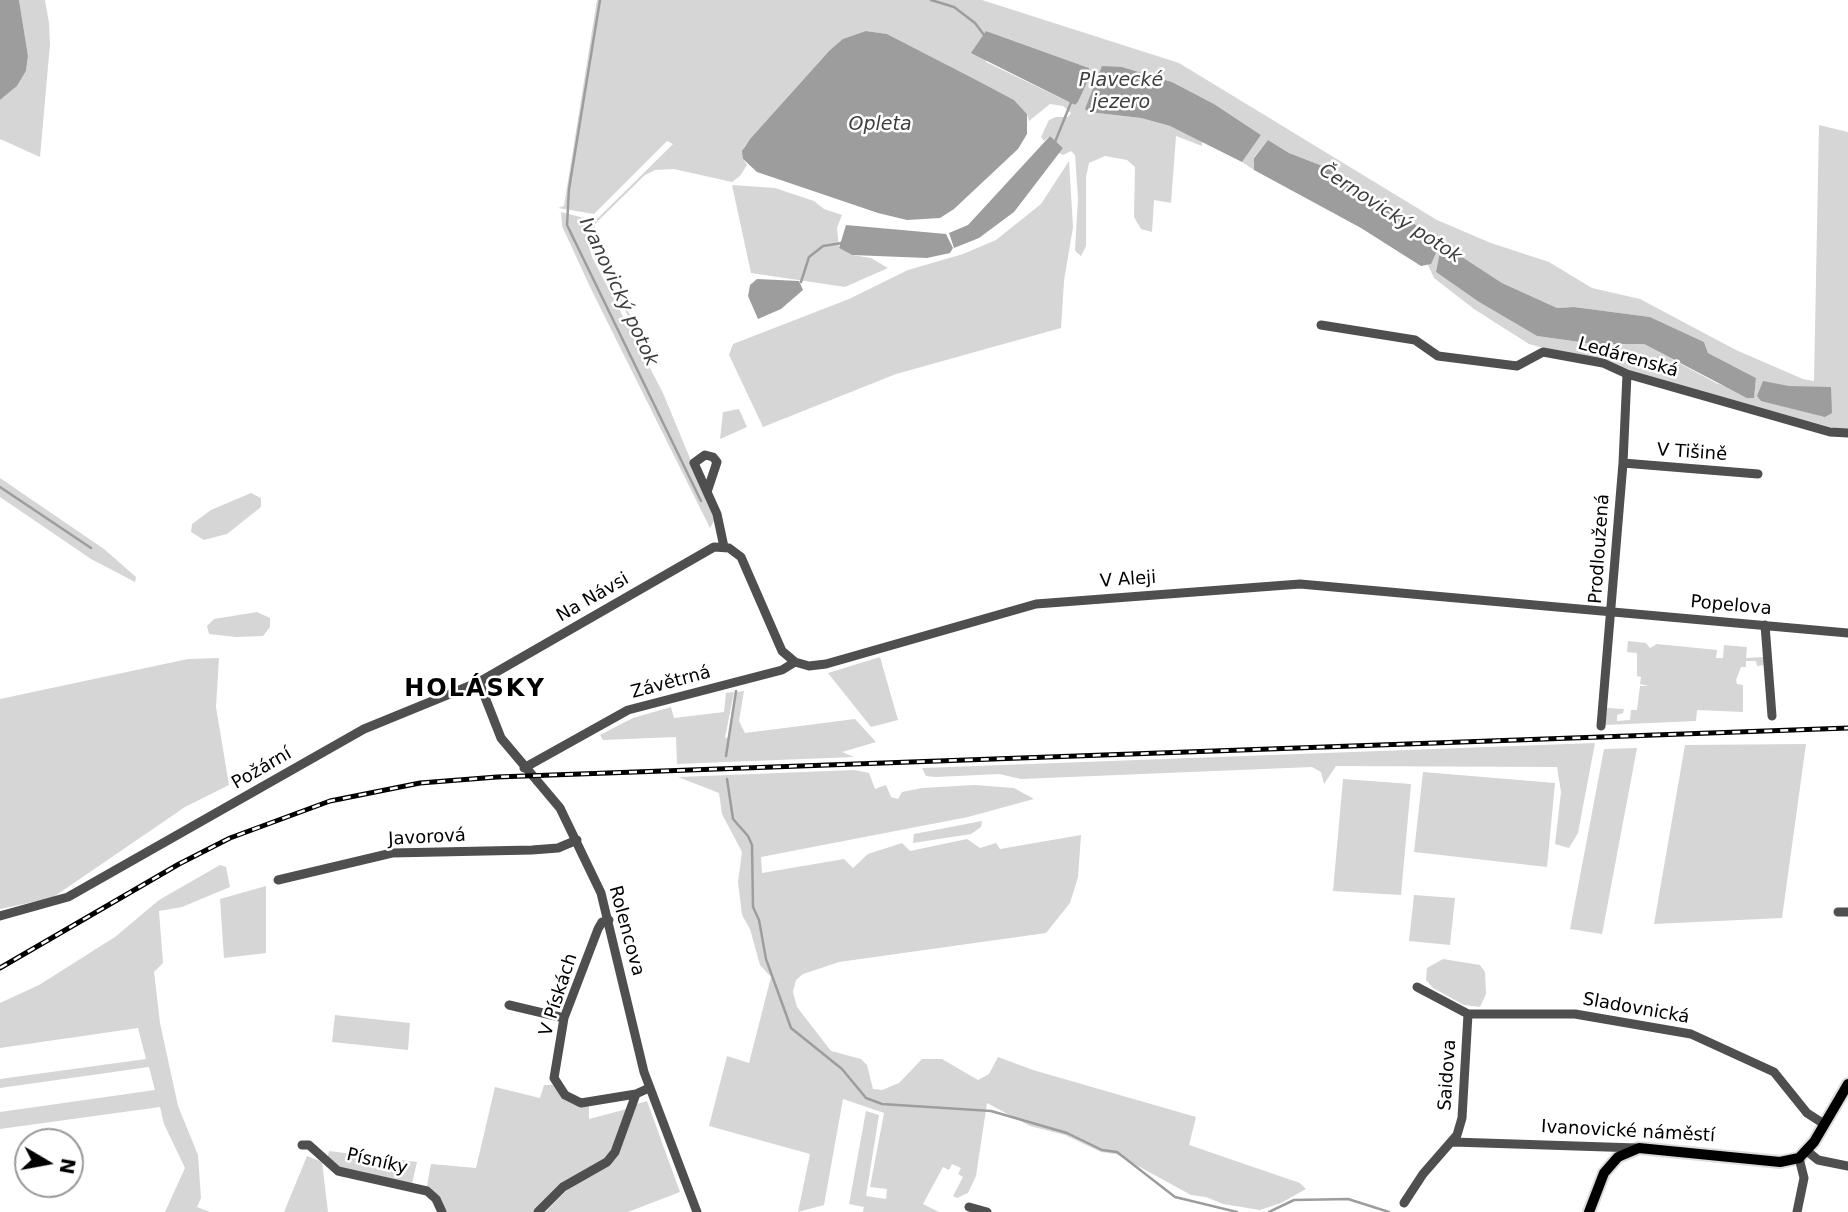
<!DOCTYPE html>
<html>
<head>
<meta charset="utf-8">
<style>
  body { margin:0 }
  #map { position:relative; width:1848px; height:1212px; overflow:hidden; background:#fff; font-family:"DejaVu Sans",sans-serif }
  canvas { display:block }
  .north { position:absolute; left:14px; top:1128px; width:70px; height:70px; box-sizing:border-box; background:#fff; border:2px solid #999; border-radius:50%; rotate:100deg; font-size:19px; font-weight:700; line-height:28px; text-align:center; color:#000 }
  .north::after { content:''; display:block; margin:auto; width:24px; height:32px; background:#000; clip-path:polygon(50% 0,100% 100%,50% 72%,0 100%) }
</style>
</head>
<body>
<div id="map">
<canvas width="1848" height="1212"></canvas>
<div class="north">N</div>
</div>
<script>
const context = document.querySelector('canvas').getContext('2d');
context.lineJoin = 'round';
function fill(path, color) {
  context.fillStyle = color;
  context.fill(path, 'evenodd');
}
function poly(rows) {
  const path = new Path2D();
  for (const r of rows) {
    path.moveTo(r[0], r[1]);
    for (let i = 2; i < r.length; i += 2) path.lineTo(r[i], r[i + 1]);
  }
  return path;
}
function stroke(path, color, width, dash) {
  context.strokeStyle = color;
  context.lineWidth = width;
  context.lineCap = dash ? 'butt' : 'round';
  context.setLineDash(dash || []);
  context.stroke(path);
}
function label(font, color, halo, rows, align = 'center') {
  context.font = font + ' "DejaVu Sans",sans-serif';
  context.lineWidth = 5;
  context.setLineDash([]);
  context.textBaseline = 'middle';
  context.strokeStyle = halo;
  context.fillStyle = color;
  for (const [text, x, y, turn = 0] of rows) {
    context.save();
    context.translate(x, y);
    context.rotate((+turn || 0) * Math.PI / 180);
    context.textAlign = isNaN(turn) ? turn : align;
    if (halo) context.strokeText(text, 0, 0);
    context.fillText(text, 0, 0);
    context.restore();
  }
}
const green = poly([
  [19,0,45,0,49,23,50,44,40,157,0,139,0,100,17,86,26,71,28,56],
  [597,0,982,0,1179,63,1437,220,1491,243,1549,262,1592,288,1640,299,1736,350,1803,379,1814,381,1819,125,1848,132,1848,432,1529,344,1474,309,1434,278,1428,265,1440,244,1403,215,1325,167,1289,153,1268,140,1254,157,1254,170,1242,162,1261,135,1214,104,1172,82,1122,67,1089,112,1141,118,1170,126,1202,141,1202,146,1176,136,1171,203,1154,200,1152,232,1141,229,1134,217,1135,167,1127,160,1105,156,1089,163,1086,177,1086,246,1081,256,1075,251,1078,198,1075,155,1071,151,1063,155,1059,153,1063,148,1050,136,1044,141,1041,137,1049,120,1056,117,1068,117,1071,113,1063,106,1050,104,1029,121,1027,114,1014,100,887,34,866,31,829,51,750,139,744,147,743,159,747,165,740,176,732,182,674,169,655,170,645,175,595,224,592,243,651,355,661,365,655,365,601,267,591,244,591,235,594,224,597,219,673,144,667,141,594,214,558,208,564,206],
  [986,31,1089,68,1090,76,1078,102,1075,105,986,62],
  [1445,249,1453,251,1502,283,1557,308,1574,307,1650,317,1704,342,1708,353,1756,378,1754,397,1716,383,1644,344,1594,344,1537,336,1479,302,1436,272,1439,256],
  [1069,161,1073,227,1064,281,1061,328,896,374,763,427,729,355,733,344,849,299,908,270,963,254,996,240,1041,204],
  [732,185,775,188,814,201,824,209,842,215,837,228,839,248,852,255,871,258,888,268,845,287,751,273],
  [561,212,588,219,586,238,592,257,663,393,715,519,710,528,591,289,562,226],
  [739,409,747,427,720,439,723,412],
  [0,478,104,549,136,577,135,582,91,559,0,497],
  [251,493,261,498,261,507,227,534,204,540,191,532,192,524,211,510],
  [257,612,270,618,270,627,263,636,236,637,209,634,207,626,214,619],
  [1628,641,1646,643,1650,648,1657,644,1717,650,1716,658,1723,658,1724,645,1747,647,1746,658,1763,657,1764,665,1757,666,1756,661,1746,661,1746,667,1741,667,1736,680,1737,684,1743,685,1743,712,1697,710,1696,721,1605,725,1607,708,1624,709,1623,713,1617,715,1617,721,1630,720,1631,710,1637,710,1640,686,1649,686,1640,684,1641,677,1637,676,1637,653,1627,652],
  [880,657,898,720,871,727,828,673],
  [219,658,216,707,229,785,185,807,52,898,0,909,0,699,188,659],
  [744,691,739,721,745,733,855,719,876,742,842,752,854,757,677,764,676,737,603,740,600,735,633,718,671,707,674,718,724,712,726,693,734,692,725,738,730,737,736,692],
  [1595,743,1578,833,1569,848,1555,844,1561,792,1557,767,1336,766,1324,784,1321,772,1312,767,1021,779,999,774,936,777,926,776,922,768],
  [1806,744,1782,918,1654,924,1685,745],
  [1637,748,1602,934,1570,929,1604,749],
  [854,770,869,773,875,789,886,785,891,797,898,799,902,792,922,788,974,785,1014,788,1034,799,968,817,761,857,762,873,844,859,853,868,868,854,902,843,910,851,967,839,980,848,996,843,1000,849,1081,835,1078,877,1070,903,1046,933,839,962,803,974,796,980,793,992,797,1007,831,1051,861,1059,867,1065,873,1089,882,1090,899,1083,922,1059,942,1059,978,1080,989,1074,998,1057,1033,1070,1196,1117,1189,1145,1300,1183,1306,1189,1281,1203,1260,1210,1223,1204,1206,1197,1191,1195,1116,1154,1101,1152,1065,1135,1030,1126,987,1103,976,1176,968,1193,957,1198,953,1196,963,1177,958,1174,961,1168,952,1164,949,1170,943,1167,923,1204,939,1212,863,1212,864,1207,849,1204,866,1111,879,1115,866,1196,886,1199,887,1189,870,1187,884,1113,843,1099,824,1205,798,1212,810,1154,709,1126,727,1056,749,1063,771,977,760,965,750,929,742,915,738,882,742,852,722,814,719,793,678,777],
  [1423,772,1555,783,1547,867,1414,852],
  [1343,779,1411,784,1401,895,1333,891],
  [982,821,981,827,971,834,913,843,914,834],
  [220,865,226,867,230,887,182,907,159,911,163,963,154,972,160,1023,178,1106,198,1155,201,1198,197,1207,210,1212,165,1212,185,1168,164,1124,160,1107,0,1129,0,1112,155,1090,149,1067,0,1088,0,1079,146,1059,138,1028,0,1048,0,1003,39,985,115,937,159,900],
  [266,886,266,953,224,958,220,899],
  [1414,895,1455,898,1450,945,1409,941],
  [1443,959,1480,965,1485,972,1486,994,1480,1007,1464,1005,1433,988,1426,980,1427,968],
  [335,1015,410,1023,408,1050,332,1042],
  [544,1085,553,1085,574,1104,589,1105,589,1119,627,1109,612,1149,606,1158,559,1185,533,1212,446,1212,439,1197,427,1186,431,1164,476,1168,495,1087,540,1098],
  [647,1101,680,1192,628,1212,545,1212,568,1189,619,1153,637,1104],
  [329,1151,417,1162,412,1184,336,1167,327,1159],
  [307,1156,322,1162,328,1212,284,1212]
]);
const water = poly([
  [0,0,19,0,28,56,26,71,17,86,0,100],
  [866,31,887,34,980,82,1014,100,1027,114,1027,134,1018,149,954,209,940,218,907,220,878,213,757,172,743,159,742,151,750,139,829,51,843,39],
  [986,31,1089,68,1090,76,1078,102,1075,105,971,53],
  [1102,66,1122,67,1172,82,1214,104,1261,135,1242,162,1170,126,1141,118,1089,112,1085,109],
  [1050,136,1063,148,1014,212,979,238,954,248,949,233,968,225],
  [1268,140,1289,153,1325,167,1403,215,1440,244,1431,264,1421,266,1361,228,1254,170,1254,158],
  [846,225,946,234,953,248,950,253,927,258,852,255,839,248],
  [1445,249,1453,251,1502,283,1557,308,1574,307,1650,317,1704,342,1708,353,1756,378,1754,398,1747,398,1644,344,1594,344,1537,336,1479,302,1436,272,1439,256],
  [757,279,799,281,803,290,781,309,758,319,748,296,750,285],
  [1763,381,1789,386,1831,387,1832,413,1825,417,1761,401,1757,396]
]);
const stream = poly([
  [600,0,569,189,567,225,701,501],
  [931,0,954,7,975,23,984,35],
  [1055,142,1072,100],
  [801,282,809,257,823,246,842,243],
  [0,487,91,548],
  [726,756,736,691],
  [727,779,733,819,748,836,752,845,753,907,759,920,766,959,791,1028,842,1069,866,1098,882,1104,991,1111,1067,1133,1102,1150,1117,1152,1175,1197,1237,1212],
  [1269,1212,1294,1200,1348,1199,1389,1212]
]);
const minor = poly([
  [1321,325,1415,340,1438,356,1517,366,1543,352,1603,363,1627,374,1830,432,1848,433],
  [1623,463,1758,474],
  [707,492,717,462,713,457,705,455,694,463,717,514,724,547],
  [1765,625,1772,716],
  [479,682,501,738,560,808,601,893,644,1072,697,1212],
  [1601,726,1623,463,1627,374],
  [524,768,628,710,782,670,795,662],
  [278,880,392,853,532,850,558,848,577,840],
  [1838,912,1848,912],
  [0,916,68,897,364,729,479,682,714,547,729,548,741,557,782,651,795,662,809,666,826,664,1036,604,1300,584,1848,633],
  [609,920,602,922,598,929,564,1018,554,1078,565,1095,581,1103,636,1094],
  [1417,987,1468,1014,1575,1014,1691,1034,1774,1072,1807,1113,1824,1124],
  [509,1005,564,1018],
  [1453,1142,1637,1148],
  [302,1145,309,1145,338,1171,427,1191,436,1199,442,1212],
  [1807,1151,1818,1160,1848,1166],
  [1404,1203,1423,1174,1457,1135,1462,1118,1468,1014],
  [969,1207,987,1212],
  [538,1212,563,1187,607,1162,615,1152,636,1094,649,1088],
  [1797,1212,1804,1178,1799,1158]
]);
const major = poly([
  [1589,1212,1604,1173,1618,1157,1639,1148,1780,1162,1799,1158,1814,1142,1848,1084]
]);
const rail = poly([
  [0,968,179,864,230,838,330,801,420,783,497,777,1848,728]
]);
const streetNames = [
  ["Ledárenská",1628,358,16],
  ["V Tišině",1692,453,4],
  ["Prodloužená",1600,549,-86],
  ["V Aleji",1128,580,-4],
  ["Na Návsi",593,598,-30],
  ["Popelova",1731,606,5],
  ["Závětrná",671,683,-15],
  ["Požární",262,769,-30],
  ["Javorová",427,838,-3],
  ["Rolencova",626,931,75],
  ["V Pískách",559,995,-72],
  ["Sladovnická",1636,1009,10],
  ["Saidova",1448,1075,-86],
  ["Ivanovické náměstí",1628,1132,3],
  ["Písníky",377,1162,13]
];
const waterNames = [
  ["Plavecké",1121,81],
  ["jezero",1121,103],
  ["Opleta",880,125],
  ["Černovický potok",1390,214,33],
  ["Ivanovický potok",618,292,65]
];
const districtNames = [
  ["HOLÁSKY",475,690]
];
fill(green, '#d6d6d6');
fill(water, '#9d9d9d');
stroke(stream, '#9d9d9d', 2.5);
stroke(major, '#dbdbdb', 14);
stroke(minor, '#4f4f4f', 9);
stroke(major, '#000', 10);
stroke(rail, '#000', 5);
stroke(rail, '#fff', 2.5, [8]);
label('18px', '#000', '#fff', streetNames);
label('italic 19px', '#3e3e3e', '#fff', waterNames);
context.letterSpacing = '2px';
label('bold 24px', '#000', '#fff', districtNames);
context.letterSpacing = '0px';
</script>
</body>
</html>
